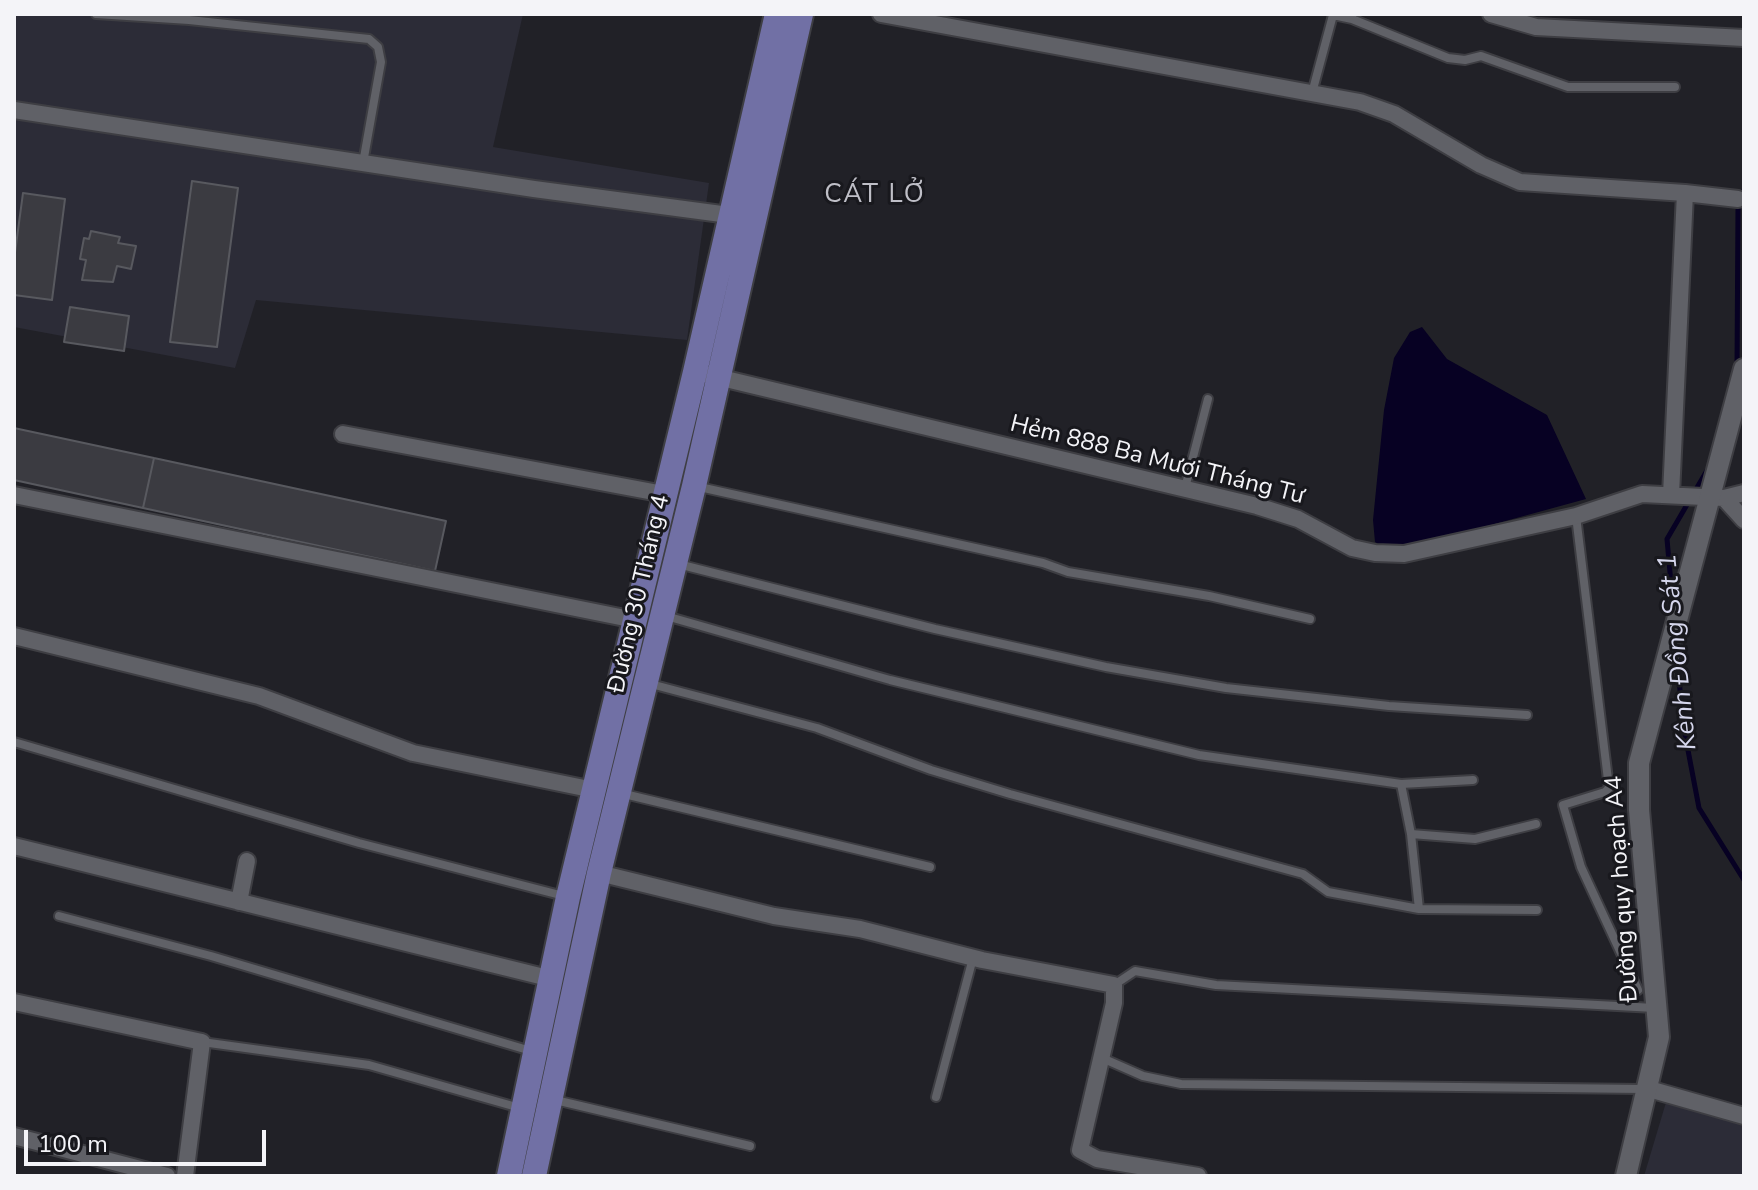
<!DOCTYPE html>
<html>
<head>
<meta charset="utf-8">
<style>
  body { margin:0 }
  #map { position:relative; width:1758px; height:1190px; overflow:hidden; background:#212127; font-family:"Nunito Sans",sans-serif }
  canvas { display:block }
  .frame { position:absolute; inset:0; border:16px solid #f4f4f8; pointer-events:none }
  .scale { position:absolute; left:24px; top:1130px; width:242px; height:36px; box-sizing:border-box; border:4px solid #f4f4f8; border-top:0; padding-left:10px; font-size:24px; line-height:28px; white-space:nowrap; color:#f4f4f8; -webkit-text-stroke:6px #18181d; paint-order:stroke }
</style>
</head>
<body>
<div id="map">
<canvas width="1758" height="1190"></canvas>
<div class="frame"></div>
<div class="scale">100 m</div>
</div>
<script>
const context = document.querySelector('canvas').getContext('2d');
context.lineJoin = 'round';
function fill(path, color) {
  context.fillStyle = color;
  context.fill(path, 'evenodd');
}
function poly(rows) {
  const path = new Path2D();
  for (const r of rows) {
    path.moveTo(r[0], r[1]);
    for (let i = 2; i < r.length; i += 2) path.lineTo(r[i], r[i + 1]);
  }
  return path;
}
function stroke(path, color, width, dash) {
  context.strokeStyle = color;
  context.lineWidth = width;
  context.lineCap = dash ? 'butt' : 'round';
  context.setLineDash(dash || []);
  context.stroke(path);
}
function label(font, color, halo, rows, align = 'center') {
  context.font = font + ' "Nunito Sans",sans-serif';
  context.lineWidth = 6;
  context.setLineDash([]);
  context.textBaseline = 'middle';
  context.strokeStyle = halo;
  context.fillStyle = color;
  for (const [text, x, y, turn = 0] of rows) {
    context.save();
    context.translate(x, y);
    context.rotate((+turn || 0) * Math.PI / 180);
    context.textAlign = isNaN(turn) ? turn : align;
    if (halo) context.strokeText(text, 0, 0);
    context.fillText(text, 0, 0);
    context.restore();
  }
}
const built = poly([
  [14,14,523,14,493,147,709,183,687,340,256,300,235,368,14,327],
  [1667,1099,1744,1122,1744,1176,1644,1176]
]);
const water = poly([
  [1422,327,1447,359,1547,415,1586,499,1425,543,1382,546,1375,542,1373,520,1384,410,1394,358,1410,332]
]);
const stream = poly([
  [1737,369,1738,210,1744,190],
  [1673,606,1667,539,1709,467],
  [1677,656,1683,724,1699,808,1744,880]
]);
const building = poly([
  [192,181,238,188,217,347,170,342,192,181],
  [23,193,65,199,52,300,14,295,14,260,23,193],
  [91,231,120,237,118,243,136,246,131,269,117,266,113,282,82,280,86,260,80,259,84,238,89,239,91,231],
  [70,307,129,316,124,351,64,342,70,307],
  [14,428,154,458,143,508,14,480,14,428],
  [154,458,446,521,435,571,143,508,154,458]
]);
const service = poly([
  [96,14,189,20,369,39,378,47,381,62,363,163],
  [1352,19,1448,58,1465,60,1481,56,1568,87,1675,87],
  [1312,93,1333,15,1352,19,1352,15],
  [695,486,1043,563,1068,572,1209,596,1310,619],
  [1185,488,1208,399],
  [1576,516,1609,788,1605,792,1563,805,1581,867,1638,990],
  [678,564,935,629,1106,667,1226,688,1389,706,1527,715],
  [666,616,890,680,1199,755,1401,784,1473,780],
  [647,683,817,728,931,770,1010,794,1303,874,1328,892,1419,909,1537,910],
  [14,742,359,843,564,896],
  [1401,784,1411,834,1419,909],
  [620,793,930,867],
  [1411,834,1475,839,1536,824],
  [59,916,211,956,531,1051],
  [1114,985,1135,971,1216,985,1655,1008],
  [202,1042,369,1065,520,1108],
  [1102,1058,1143,1076,1181,1084,1644,1089],
  [936,1097,973,958],
  [551,1099,750,1146]
]);
const minor = poly([
  [881,14,1360,102,1394,114,1481,165,1520,182,1685,193,1671,495],
  [1491,14,1536,27,1744,38],
  [14,110,534,189,729,215],
  [1685,193,1738,199],
  [709,375,1257,506,1298,519,1352,548,1375,553,1404,554,1576,516,1642,494,1724,498,1744,493],
  [343,434,664,494],
  [14,495,635,620],
  [1724,498,1744,520],
  [14,636,259,696,413,753,594,790],
  [14,846,552,979],
  [599,873,774,916,860,929,982,960,1114,985,1114,1003,1080,1150,1097,1159,1198,1176],
  [239,902,247,861],
  [14,1002,202,1042,185,1176],
  [1649,1089,1744,1116],
  [14,1136,167,1176]
]);
const tertiary = poly([
  [1626,1176,1659,1037,1639,810,1639,763,1744,369]
]);
const primary = poly([
  [509,1176,568,897,695,372,777,14],
  [534,1176,599,873,694,486,801,14]
]);
const streetNames = [
  ["Hẻm 888 Ba Mươi Tháng Tư",1157,461,14],
  ["Đường 30 Tháng 4",640,594,-77],
  ["Đường quy hoạch A4",1623,889,-94]
];
const neighbourhoodNames = [
  ["CÁT LỞ",875,196]
];
const waterNames = [
  ["Kênh Đồng Sát 1",1679,652,-96]
];
fill(built, '#2c2c37');
fill(water, '#070123');
stroke(stream, '#070123', 5);
fill(building, '#3b3b41');
stroke(building, '#58595f', 2);
stroke(service, '#3e3e43', 12);
stroke(minor, '#3e3e43', 20);
stroke(tertiary, '#3e3e43', 24);
stroke(primary, '#3e3e43', 28);
stroke(service, '#606167', 8);
stroke(minor, '#606167', 16);
stroke(tertiary, '#606167', 20);
stroke(primary, '#7170a5', 24);
label('24px', '#f4f4f8', '#18181d', streetNames);
context.letterSpacing = '2px';
label('26px', '#bfbfc7', '#18181d', neighbourhoodNames);
context.letterSpacing = '0px';
label('italic 26px', '#d5d6ec', '#18181d', waterNames);
</script>
</body>
</html>
